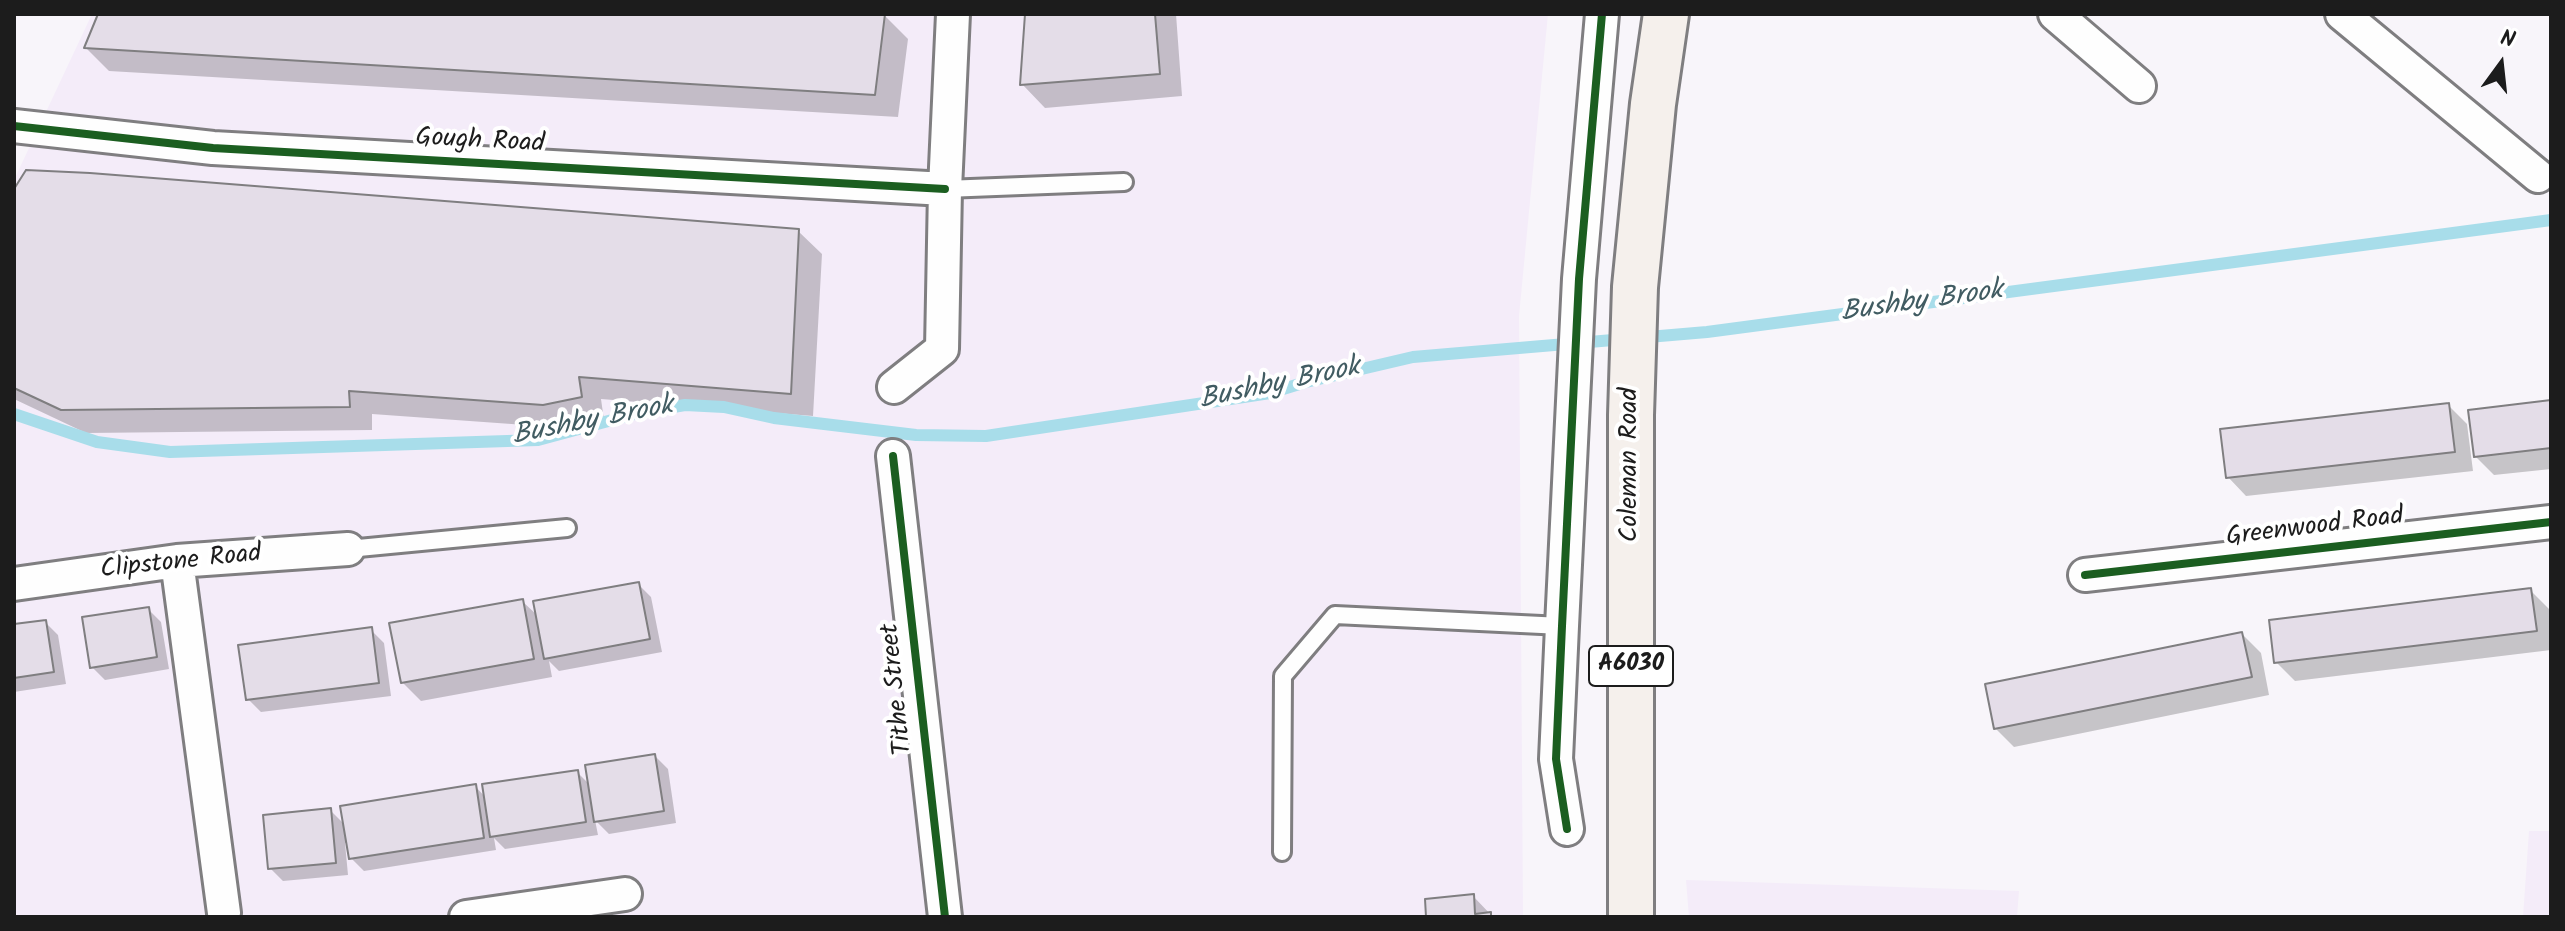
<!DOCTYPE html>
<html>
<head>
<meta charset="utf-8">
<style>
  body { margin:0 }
  #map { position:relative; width:2565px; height:931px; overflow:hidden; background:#f8f5fa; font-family:Kalam,sans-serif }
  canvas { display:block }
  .frame { position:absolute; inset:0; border:16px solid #1c1c1c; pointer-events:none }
  .north { position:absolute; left:2461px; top:24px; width:80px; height:80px; -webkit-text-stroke:6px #fff; paint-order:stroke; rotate:15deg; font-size:22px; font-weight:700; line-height:32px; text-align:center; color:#1c1c1c }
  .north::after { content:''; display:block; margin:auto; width:28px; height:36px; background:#1c1c1c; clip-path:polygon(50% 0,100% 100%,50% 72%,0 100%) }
</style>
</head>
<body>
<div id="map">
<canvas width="2565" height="931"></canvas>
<div class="frame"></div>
<div class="north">N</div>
</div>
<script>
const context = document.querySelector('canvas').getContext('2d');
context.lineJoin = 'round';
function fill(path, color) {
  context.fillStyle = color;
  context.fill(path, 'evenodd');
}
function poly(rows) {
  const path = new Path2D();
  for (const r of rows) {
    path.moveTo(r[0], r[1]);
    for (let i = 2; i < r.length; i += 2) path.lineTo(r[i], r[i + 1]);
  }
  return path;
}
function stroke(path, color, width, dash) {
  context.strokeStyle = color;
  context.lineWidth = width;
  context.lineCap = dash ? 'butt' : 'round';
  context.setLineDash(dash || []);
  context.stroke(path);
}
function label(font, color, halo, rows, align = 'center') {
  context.font = font + ' Kalam,sans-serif';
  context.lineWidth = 8;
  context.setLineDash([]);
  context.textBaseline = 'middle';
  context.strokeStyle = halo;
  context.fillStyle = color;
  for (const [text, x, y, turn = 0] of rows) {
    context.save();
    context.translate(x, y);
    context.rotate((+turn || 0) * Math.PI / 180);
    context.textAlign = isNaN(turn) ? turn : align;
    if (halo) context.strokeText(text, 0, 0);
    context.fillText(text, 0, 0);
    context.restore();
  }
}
const built = poly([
  [92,14,1548,14,1519,316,1523,917,14,917,14,180],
  [2529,831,2551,831,2551,917,2523,917],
  [1686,880,2019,891,2017,917,1689,917]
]);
const shadow = poly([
  [100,14,866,14,885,16,908,39,898,117,109,71,86,48],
  [1027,14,1176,14,1182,96,1045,108,1022,84],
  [14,192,798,231,822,254,813,416,601,399,604,420,567,428,372,414,372,430,86,433,14,399],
  [2551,402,2551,469,2494,475,2476,457],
  [2448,405,2467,424,2473,471,2246,496,2228,477],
  [638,584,651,597,662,652,559,671,549,661,552,677,421,701,402,682,522,601,538,616],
  [2530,590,2549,609,2551,650,2295,681,2276,662],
  [148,609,161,622,169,669,105,680,92,667],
  [45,622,58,635,66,684,14,692,14,626],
  [371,630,384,643,391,696,261,712,248,699],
  [2242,634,2261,653,2269,695,2014,747,1995,728],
  [655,756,668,769,676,823,609,834,595,820,598,835,505,849,494,838,496,850,364,871,351,858,348,843,345,843,348,875,283,881,270,868,330,810,346,826,475,786,486,798,577,772,590,785],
  [1473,896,1493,917,1428,917]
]);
const stream = poly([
  [14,414,97,442,170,452,538,440,638,413,685,405,724,407,774,418,916,435,986,436,1270,393,1306,382,1413,357,1707,332,2551,220]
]);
const building = poly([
  [98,14,885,14,875,95,84,48,98,14],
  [1025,14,1155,14,1160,74,1020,85,1025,14],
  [26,170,90,173,799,229,791,394,579,377,582,397,543,405,349,391,350,407,61,410,14,388,14,189,26,170],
  [2551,400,2551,448,2474,457,2468,410,2551,400],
  [2449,403,2455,452,2226,478,2220,429,2449,403],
  [639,582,650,639,544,659,533,601,639,582],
  [2531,588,2537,631,2274,663,2269,620,2531,588],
  [523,599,534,659,401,683,389,623,523,599],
  [149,607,157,657,90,668,82,617,149,607],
  [46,620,54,672,14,678,14,624,46,620],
  [372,627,379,683,246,700,238,645,372,627],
  [2242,632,2252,677,1994,729,1985,684,2242,632],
  [655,754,664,811,594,822,585,765,655,754],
  [578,770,586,822,490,837,482,784,578,770],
  [476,784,484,838,349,859,340,806,476,784],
  [331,808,336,863,268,869,263,815,331,808],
  [1474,894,1475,914,1491,912,1491,917,1426,917,1425,899,1474,894]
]);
const lane = poly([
  [945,189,1124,182],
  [348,549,567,528],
  [1282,852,1283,676,1335,615,1562,626]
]);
const street = poly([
  [2055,14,2139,86],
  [2342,14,2538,176],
  [14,126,213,148,945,189],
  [894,387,942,349,945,189,953,14],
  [893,456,945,917],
  [177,561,224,913],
  [2085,575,2551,522],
  [14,584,177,561,348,549],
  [1567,829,1556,759,1562,626,1579,279,1602,14],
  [466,917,625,894]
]);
const highway = poly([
  [1631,917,1631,415,1635,287,1653,104,1666,14]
]);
const cycleway = poly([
  [14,126,213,148,945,189],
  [893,456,945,917],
  [2085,575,2551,522],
  [1567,829,1556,759,1562,626,1579,279,1602,14]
]);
const shields = [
  [1631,666,84]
];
const shieldNames = [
  ["A6030",1631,666]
];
const streetNames = [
  ["Gough Road",480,143,3],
  ["Coleman Road",1632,465,-90],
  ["Greenwood Road",2315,529,-7],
  ["Clipstone Road",181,564,-6],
  ["Tithe Street",899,689,-96]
];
const waterNames = [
  ["Bushby Brook",1922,304,-8],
  ["Bushby Brook",1280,386,-12],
  ["Bushby Brook",593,423,-11]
];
fill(built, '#f4ecf9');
fill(shadow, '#0003');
stroke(stream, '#a8ddea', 12);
fill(building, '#e4dde8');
stroke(building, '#7f7e80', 2);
stroke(lane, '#7f7e80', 22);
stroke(street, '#7f7e80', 38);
stroke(highway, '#7f7e80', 50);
stroke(lane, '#fefefe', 16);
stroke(street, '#fefefe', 32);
stroke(highway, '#f5f0ec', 44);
stroke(cycleway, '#1b5e20', 8);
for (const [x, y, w] of shields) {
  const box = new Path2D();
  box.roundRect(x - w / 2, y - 20, w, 40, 6);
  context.fillStyle = '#fff';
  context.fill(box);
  stroke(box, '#1c1c1c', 2);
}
label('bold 24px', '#1c1c1c', null, shieldNames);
label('26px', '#1c1c1c', '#fff', streetNames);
label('italic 28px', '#415c62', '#fff', waterNames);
</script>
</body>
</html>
